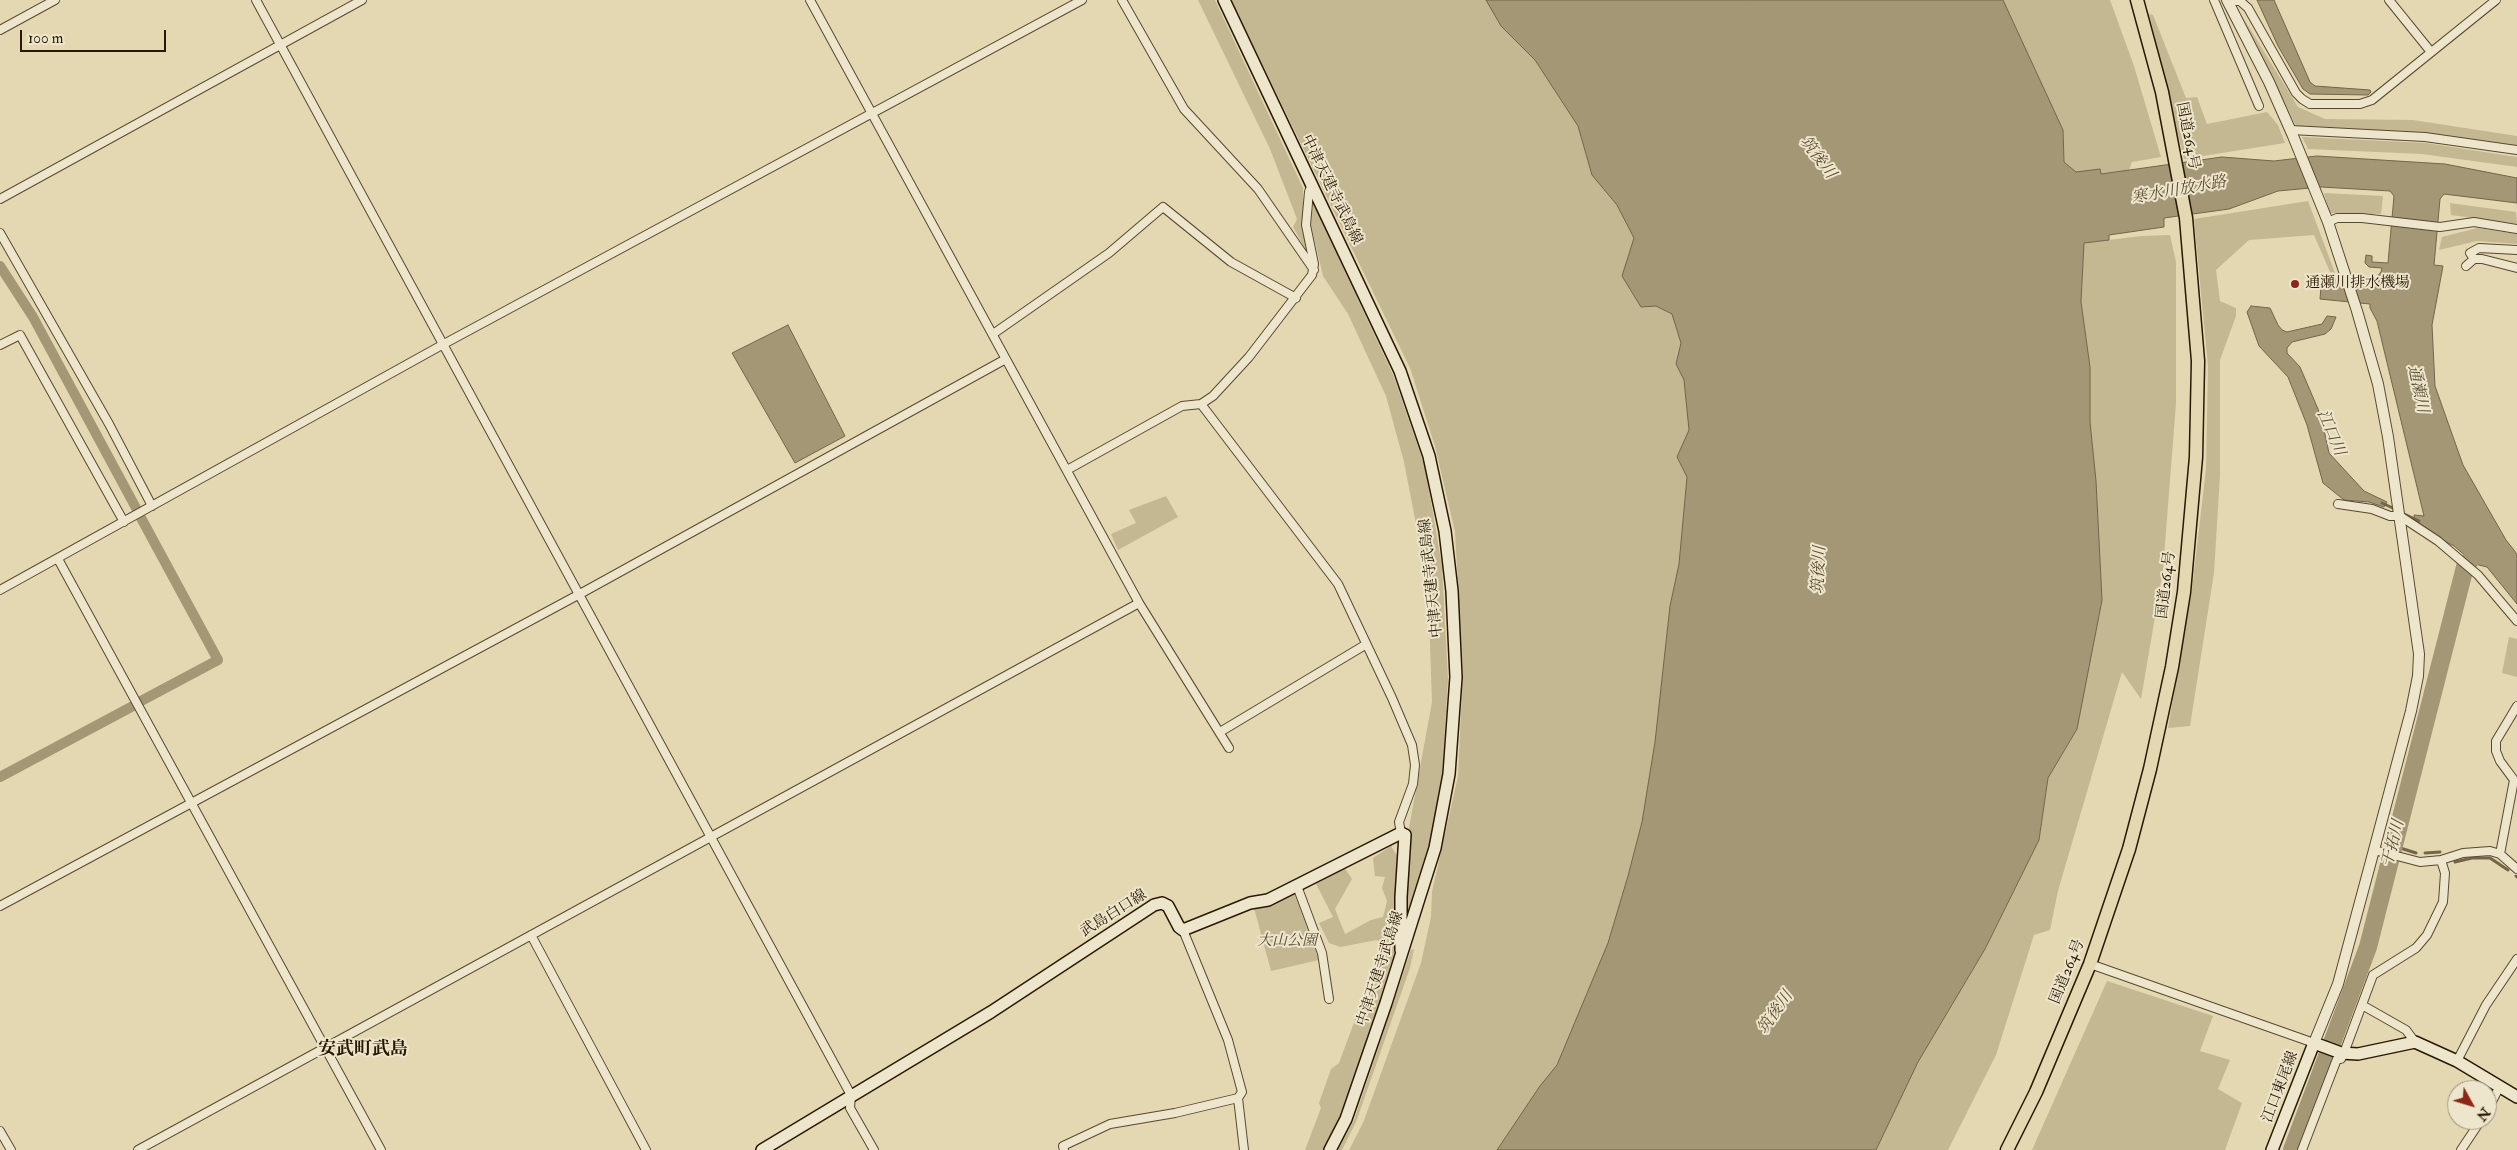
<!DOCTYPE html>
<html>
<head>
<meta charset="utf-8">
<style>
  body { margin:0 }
  #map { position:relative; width:2517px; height:1150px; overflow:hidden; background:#e3d8b1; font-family:"IM FELL Double Pica",serif }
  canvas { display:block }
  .north { position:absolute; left:2447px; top:1080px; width:50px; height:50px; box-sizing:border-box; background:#ede6cc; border:1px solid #9f947b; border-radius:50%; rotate:129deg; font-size:14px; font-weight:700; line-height:20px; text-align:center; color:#2a1902 }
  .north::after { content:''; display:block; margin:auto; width:18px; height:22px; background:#8f2418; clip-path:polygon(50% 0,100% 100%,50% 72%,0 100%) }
  .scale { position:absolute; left:20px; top:30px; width:146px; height:22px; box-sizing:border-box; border:2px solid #2a1902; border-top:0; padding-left:6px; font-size:15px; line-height:18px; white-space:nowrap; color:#2a1902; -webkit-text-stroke:4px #ede6cc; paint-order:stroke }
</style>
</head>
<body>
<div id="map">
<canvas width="2517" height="1150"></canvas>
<div class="north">N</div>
<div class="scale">100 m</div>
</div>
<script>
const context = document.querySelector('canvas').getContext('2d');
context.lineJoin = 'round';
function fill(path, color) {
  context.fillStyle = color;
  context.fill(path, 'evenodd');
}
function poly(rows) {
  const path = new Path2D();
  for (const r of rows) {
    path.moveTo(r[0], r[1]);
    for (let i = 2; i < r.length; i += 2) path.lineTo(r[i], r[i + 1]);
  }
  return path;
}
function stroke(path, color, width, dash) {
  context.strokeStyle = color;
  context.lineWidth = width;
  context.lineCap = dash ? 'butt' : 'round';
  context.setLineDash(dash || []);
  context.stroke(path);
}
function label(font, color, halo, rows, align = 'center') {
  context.font = font + ' "IM FELL Double Pica","Noto Serif JP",serif';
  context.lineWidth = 4;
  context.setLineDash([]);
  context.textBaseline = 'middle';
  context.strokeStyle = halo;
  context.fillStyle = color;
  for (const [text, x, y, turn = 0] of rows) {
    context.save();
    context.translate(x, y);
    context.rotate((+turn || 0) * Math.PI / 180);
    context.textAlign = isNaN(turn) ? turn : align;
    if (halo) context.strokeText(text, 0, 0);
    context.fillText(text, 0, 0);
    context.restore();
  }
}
const green = poly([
  [1198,0,1215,0,1303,188,1303,227,1310,257,1293,227,1297,219,1270,149],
  [1231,0,1514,0,1667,252,1698,441,1646,827,1567,1072,1503,1150,1349,1150,1363,1123,1421,963,1431,917,1432,892,1458,776,1463,671,1455,532,1435,446,1410,368],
  [2003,0,2110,0,2134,66,2161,157,2132,162,2129,170,2100,174,2099,169,2076,172,2064,162,2063,130],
  [2149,14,2153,15,2186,98,2197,97,2207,124,2267,112,2278,125,2285,143,2184,159],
  [2244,19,2298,107,2325,119,2413,120,2517,136,2517,146,2422,133,2296,126],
  [2302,137,2426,143,2517,157,2517,167,2422,154,2308,149],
  [2324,193,2383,196,2381,214,2330,213],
  [2308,201,2335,273,2330,272,2314,235,2249,240,2216,270,2220,301,2236,308,2236,316,2220,360,2220,475,2214,573,2190,726,2168,728,2192,589,2206,469,2208,366,2194,219],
  [1313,203,1394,377,1425,467,1442,566,1448,679,1442,778,1428,849,1404,934,1408,833,1432,702,1428,586,1404,462,1386,396,1348,314,1323,276,1311,225],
  [2450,203,2516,212,2517,224,2451,215],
  [2477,228,2517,234,2517,244,2477,241,2439,250,2442,237],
  [2170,235,2176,262,2176,403,2163,570,2141,699,2122,672,2058,891,2050,930,2034,935,1996,1055,1948,1150,1876,1150,1918,1062,1985,949,2039,840,2048,778,2077,729,2090,422,2090,367,2081,302,2084,243,2141,236],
  [1166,496,1178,517,1118,550,1111,534,1136,523,1129,510],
  [2509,637,2517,639,2517,677,2502,673],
  [1391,846,1398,857,1394,967,1338,1122,1324,1150,1305,1150,1321,1108,1319,1103,1331,1069,1339,1063,1382,947,1377,940,1340,947,1329,943,1319,923,1333,917,1316,884,1344,867,1352,879,1335,909,1345,934,1371,920,1383,917,1387,901,1382,888,1385,877,1375,876,1373,858],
  [1294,892,1319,960,1271,971,1254,908],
  [1414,949,1410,968,1356,1122,1342,1150,1338,1150,1354,1120,1411,950],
  [2107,981,2213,1016,2200,1051,2230,1060,2218,1089,2242,1103,2225,1150,2032,1150]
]);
const water = poly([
  [1486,0,2003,0,2063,130,2064,162,2076,172,2100,169,2101,174,2222,157,2274,161,2317,156,2445,164,2517,178,2517,203,2444,194,2440,199,2434,265,2443,266,2432,325,2435,386,2463,465,2506,540,2517,554,2517,604,2487,567,2475,564,2454,546,2416,526,2414,515,2424,516,2377,321,2370,308,2370,304,2320,299,2322,276,2372,280,2372,277,2376,278,2381,272,2382,268,2369,267,2365,263,2366,255,2372,256,2372,262,2388,263,2394,196,2390,191,2321,187,2278,191,2229,209,2164,218,2164,227,2109,235,2109,240,2084,243,2081,302,2090,367,2090,422,2096,481,2102,600,2077,729,2048,778,2039,840,1985,949,1918,1062,1876,1150,1497,1150,1540,1086,1557,1065,1608,943,1628,876,1642,822,1655,742,1670,606,1679,564,1687,477,1677,457,1689,430,1684,380,1676,364,1681,343,1672,314,1656,306,1641,307,1622,276,1634,238,1617,205,1592,175,1578,126,1535,60,1501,26,1486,0],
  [2257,0,2274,0,2310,82,2315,86,2370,90,2371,92,2368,95,2310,94,2303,89,2278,46,2257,0],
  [2251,306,2270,308,2278,325,2282,330,2287,332,2322,324,2327,316,2336,317,2331,329,2325,334,2292,342,2287,348,2287,353,2300,367,2321,416,2329,453,2364,491,2387,502,2384,507,2369,502,2344,500,2323,483,2307,425,2288,377,2259,346,2247,312,2251,306],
  [788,325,845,436,795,463,732,353,788,325]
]);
const stream = poly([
  [2382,503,2397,510],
  [2402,513,2419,521],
  [2394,846,2416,853],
  [2425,853,2440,852],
  [2455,862,2472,858,2490,858,2508,870],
  [2516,876,2517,877]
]);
const canal = poly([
  [0,266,33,317,136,508],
  [140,516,218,660,141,701],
  [0,777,133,706]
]);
const river = poly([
  [2292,1150,2368,947,2465,567,2484,543]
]);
const minor = poly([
  [256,0,851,1095,850,1108,874,1150],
  [810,0,1139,603,1229,748],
  [1122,0,1184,109,1258,189,1314,270],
  [2214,0,2259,106],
  [2389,0,2431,52],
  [2227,1,2240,1,2248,8,2296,93,2302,99,2310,104,2360,104,2372,100,2496,0],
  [0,30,55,0],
  [2291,130,2425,137,2517,150],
  [0,199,362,0],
  [2328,222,2337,218,2362,218,2440,227,2474,222,2517,229],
  [0,233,109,424,152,506],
  [2474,259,2470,253,2479,248,2517,250],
  [2466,266,2474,259,2482,259,2517,268],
  [993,334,1109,253,1163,207,1231,262,1296,298],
  [0,345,20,335,124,522],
  [1201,404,1338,584,1392,698,1412,745,1415,765,1413,784,1399,822,1401,833],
  [1067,470,1182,406,1201,404,1213,396,1249,357,1312,275,1314,264,1306,225,1309,192,1312,184],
  [2338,504,2372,509,2390,516,2400,516,2438,541,2478,575,2517,621],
  [58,559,381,1150],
  [0,590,442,345,1082,0],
  [1220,732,1365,645],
  [2374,850,2420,862,2441,860,2463,853,2490,851,2500,854,2517,869],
  [2500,854,2514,780,2500,761,2496,751,2496,741,2517,706],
  [1297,886,1322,953,1329,999],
  [0,906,578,595,1004,360],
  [1183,930,1228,1040,1242,1092,1238,1098,1244,1150],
  [531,935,646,1150],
  [2090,964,2314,1043],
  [2362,1005,2406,1030,2415,1042],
  [2457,1061,2486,1005,2517,959],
  [2487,1111,2500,1086],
  [0,1131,11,1150],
  [138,1150,1139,603],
  [1064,1150,1063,1146,1110,1124,1175,1113,1238,1098],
  [2302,1150,2337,1059,2341,1059,2344,1053,2373,975,2416,948,2427,935,2443,902,2445,873,2441,860],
  [2461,1150,2481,1120]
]);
const tertiary = poly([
  [2227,0,2269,82,2293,136,2328,222,2357,311,2378,384,2388,437,2419,654,2418,676,2411,711,2374,850,2338,984,2314,1043]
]);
const secondary = poly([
  [1224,0,1400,371,1429,456,1445,531,1452,591,1456,677,1449,774,1435,848,1386,1003,1346,1119,1330,1150],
  [762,1150,991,1012,1154,905,1162,903,1168,906,1179,927,1183,930,1250,903,1268,900,1401,833,1405,835,1401,897,1401,950],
  [2272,1150,2314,1043,2341,1053,2358,1054,2415,1042,2457,1061,2517,1097]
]);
const trunk = poly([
  [2007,1150,2036,1092,2090,964,2129,849,2150,769,2172,667,2184,592,2196,457,2198,361,2186,218,2162,92,2137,0]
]);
const markers = [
  [2295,284,5,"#8f2418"]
];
const streetNames = [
  ["国道264号",2187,136,79],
  ["中津天建寺武島線",1331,190,64],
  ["中津天建寺武島線",1432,578,-96],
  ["国道264号",2167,585,-83],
  ["武島白口線",1114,914,-32],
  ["中津天建寺武島線",1381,969,-72],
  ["国道264号",2068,972,-68],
  ["江口東尾線",2281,1087,-69]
];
const poiNames = [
  ["通瀬川排水機場",2305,284]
];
const parkNames = [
  ["大山公園",1287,942]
];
const waterNames = [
  ["筑後川",1817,158,53],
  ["寒水川放水路",2179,191,-10],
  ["通瀬川",2417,389,78],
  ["江口川",2330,433,67],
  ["筑後川",1820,570,-87],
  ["干拓川",2394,844,-76],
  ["筑後川",1776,1013,-55]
];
const quarterNames = [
  ["安武町武島",363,1050]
];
fill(green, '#c4b893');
fill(water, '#a49776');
stroke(water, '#736548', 1);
stroke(stream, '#736548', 3);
stroke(canal, '#a49776', 10);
stroke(river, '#a49776', 18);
stroke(minor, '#58492e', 10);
stroke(tertiary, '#58492e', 12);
stroke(secondary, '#2a1902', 14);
stroke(trunk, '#2a1902', 15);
stroke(minor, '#ede6cc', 8);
stroke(tertiary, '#ede6cc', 10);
stroke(secondary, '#ede6cc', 11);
stroke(trunk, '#e3d8b1', 12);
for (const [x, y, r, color] of markers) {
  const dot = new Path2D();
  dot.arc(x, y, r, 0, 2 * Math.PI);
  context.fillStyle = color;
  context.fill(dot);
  stroke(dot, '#ede6cc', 2);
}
label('15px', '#2a1902', '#ede6cc', streetNames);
label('15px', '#2a1902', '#ede6cc', poiNames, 'left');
label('italic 15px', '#58492e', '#ede6cc', parkNames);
label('italic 16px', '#5b4b30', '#ede6cc', waterNames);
label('bold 18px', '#2a1902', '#ede6cc', quarterNames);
</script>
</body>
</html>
